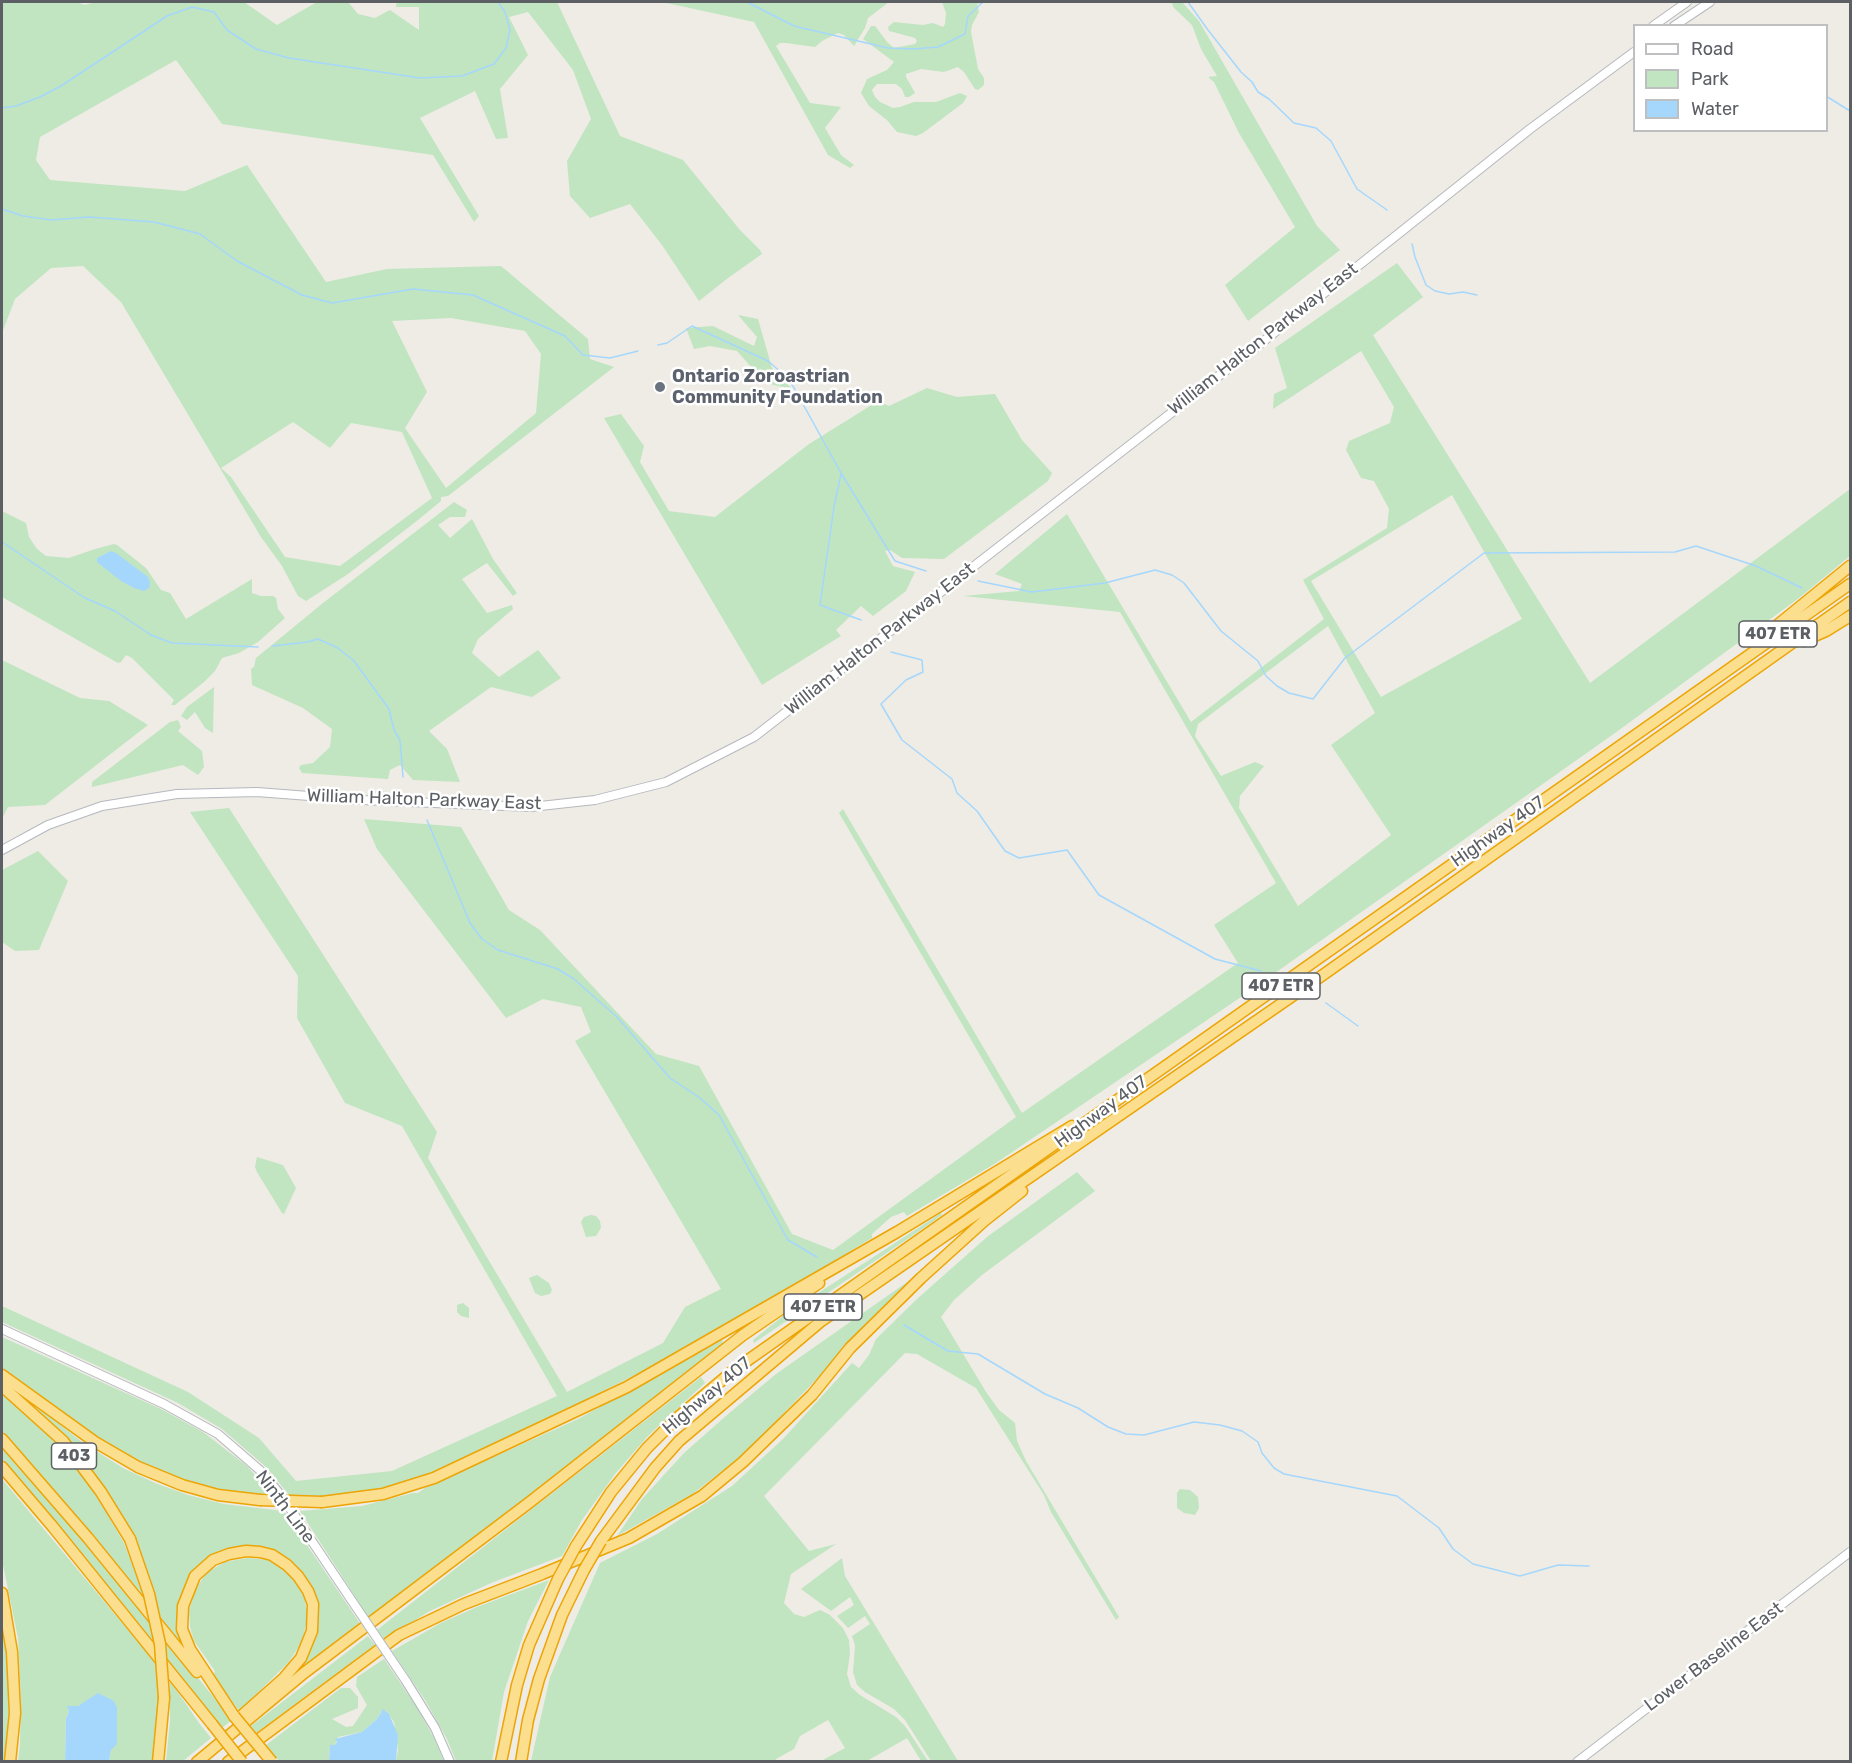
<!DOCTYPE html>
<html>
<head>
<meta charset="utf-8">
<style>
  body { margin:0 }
  #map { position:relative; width:1852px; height:1763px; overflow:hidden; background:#eeece4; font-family:Rubik,sans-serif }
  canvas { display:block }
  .frame { position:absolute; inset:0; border:3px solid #5c5f64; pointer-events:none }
  .legend { position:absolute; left:1633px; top:24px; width:195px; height:108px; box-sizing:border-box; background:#fff; border:2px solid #bebfc1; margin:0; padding:8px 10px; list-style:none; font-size:18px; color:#5c5f64 }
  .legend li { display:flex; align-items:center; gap:12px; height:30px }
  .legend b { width:30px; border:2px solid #bebfc1 }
</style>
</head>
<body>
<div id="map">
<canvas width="1852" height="1763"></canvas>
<div class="frame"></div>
<ul class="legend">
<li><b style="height:8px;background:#fff"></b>Road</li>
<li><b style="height:16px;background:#c1e5c1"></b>Park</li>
<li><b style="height:16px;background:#a5d7fd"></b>Water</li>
</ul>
</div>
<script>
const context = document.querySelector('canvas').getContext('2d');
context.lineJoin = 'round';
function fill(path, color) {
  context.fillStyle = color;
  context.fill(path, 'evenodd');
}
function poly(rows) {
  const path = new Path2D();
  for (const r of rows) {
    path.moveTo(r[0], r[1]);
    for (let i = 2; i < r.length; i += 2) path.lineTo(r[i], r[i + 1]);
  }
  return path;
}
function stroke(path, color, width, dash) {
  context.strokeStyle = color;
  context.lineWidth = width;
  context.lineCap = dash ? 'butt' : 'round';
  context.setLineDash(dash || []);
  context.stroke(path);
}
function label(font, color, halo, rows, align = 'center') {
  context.font = font + ' Rubik,sans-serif';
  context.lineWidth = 5;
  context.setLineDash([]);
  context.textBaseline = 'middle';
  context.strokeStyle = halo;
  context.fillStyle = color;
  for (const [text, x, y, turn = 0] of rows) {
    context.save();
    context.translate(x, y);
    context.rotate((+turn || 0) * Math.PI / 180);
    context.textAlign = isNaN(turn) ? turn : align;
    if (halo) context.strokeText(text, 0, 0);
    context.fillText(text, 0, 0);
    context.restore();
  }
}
const green = poly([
  [2,2,76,2,85,5,95,2,244,2,277,25,317,2,348,2,358,14,375,18,390,10,419,30,419,7,396,7,396,4,400,2,557,2,620,136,683,160,740,230,760,250,762,254,728,278,699,301,662,245,630,204,590,218,570,196,567,161,591,119,573,70,528,12,509,17,528,55,500,89,508,138,496,139,475,91,420,118,479,216,474,222,433,155,222,124,176,60,40,137,36,160,50,180,185,191,247,165,326,282,387,269,501,266,588,339,590,359,614,367,448,496,441,497,441,501,418,520,348,574,306,601,298,596,282,566,261,537,121,302,83,266,51,268,15,299,2,333],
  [451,318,525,331,541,354,536,413,446,488,405,428,427,392,392,321],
  [293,422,330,448,351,423,402,432,432,498,340,566,285,557,231,477,221,468],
  [662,2,889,2,868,18,865,28,854,46,844,35,838,33,822,41,815,47,786,43,780,43,776,46,810,103,841,107,825,128,841,155,854,165,850,168,828,155,754,22],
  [942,2,985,2,977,4,979,12,972,25,971,32,978,69,984,78,984,85,978,90,975,89,964,72,958,67,944,72,921,69,906,74,906,77,915,93,909,97,905,97,902,89,896,84,877,84,872,90,875,97,880,102,893,108,900,107,914,102,936,102,960,93,967,96,963,103,923,133,916,136,897,132,887,120,869,106,861,93,867,79,887,70,894,62,863,39,871,26,875,26,888,43,894,48,915,44,917,41,915,38,893,32,889,31,888,27,894,22,923,25,933,23,943,27,945,24,946,13],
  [1171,2,1182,2,1199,21,1317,226,1340,250,1248,321,1225,285,1295,227,1239,133,1214,82,1208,77,1217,76,1201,49,1192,25,1174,8],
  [1397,263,1423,297,1373,335,1590,683,1850,489,1850,556,1799,598,1615,733,1241,997,996,1163,907,1216,904,1212,891,1217,872,1234,872,1238,693,1346,511,1437,402,1487,294,1501,266,1467,222,1429,178,1403,2,1322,2,1306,188,1392,259,1438,296,1481,392,1471,557,1396,402,1126,345,1103,297,1018,298,976,190,812,229,808,437,1132,428,1158,567,1392,663,1343,685,1307,721,1289,575,1041,591,1032,581,1007,543,999,506,1018,377,849,364,819,461,827,509,910,540,930,656,1054,699,1066,792,1234,833,1250,1016,1117,839,813,843,809,1022,1113,1238,963,1214,925,1276,883,1120,612,963,596,1019,591,1022,584,995,574,1067,514,1191,722,1324,619,1303,580,1387,528,1389,509,1374,481,1361,478,1346,450,1349,441,1390,423,1394,407,1361,351,1273,409,1274,394,1287,388,1275,348],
  [1452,495,1522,619,1381,697,1311,581],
  [1328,626,1375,713,1331,745,1391,835,1298,906,1239,808,1240,796,1264,766,1255,762,1221,776,1195,736,1198,724],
  [738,315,758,319,772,368,792,389,765,383,737,351,710,346,694,349,686,328,713,326,754,346,757,337],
  [927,388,957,397,995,394,1022,440,1052,473,1048,481,944,559,902,558,890,550,885,551,893,566,915,572,906,591,873,616,861,606,836,630,841,636,762,685,604,418,621,414,644,446,640,462,669,511,715,517,809,444,878,401,889,406],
  [454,502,467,510,465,517,450,517,438,525,450,538,472,519,493,559,517,593,513,596,487,563,462,579,487,613,512,605,513,609,478,639,472,653,499,677,538,650,561,678,532,697,491,687,429,731,447,749,460,782,413,780,400,765,390,770,388,779,302,773,299,768,301,765,313,763,330,747,332,729,303,708,252,685,251,669,254,667,256,658,323,603],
  [2,511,26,523,29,537,37,549,46,556,69,558,95,549,114,544,117,545,146,568,161,590,170,593,186,619,252,579,252,593,261,596,273,596,276,598,278,609,285,618,258,642,239,653,222,658,215,671,204,682,175,705,171,705,174,700,132,658,126,655,121,662,118,663,2,597],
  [2,660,80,698,109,701,148,725,45,805,8,807,2,819],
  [214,687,213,733,205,728,195,712,187,720,181,716,187,707],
  [178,720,181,727,178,731,202,751,204,767,198,775,183,765,92,787,92,782,170,722],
  [38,851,68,881,39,950,15,951,2,942,2,870],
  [257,1157,283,1165,296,1188,284,1214,282,1213,257,1172,255,1167],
  [1077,1172,1095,1191,982,1275,954,1300,941,1317,986,1392,999,1410,1015,1423,1017,1441,1026,1461,1119,1617,1116,1620,1051,1512,1044,1495,976,1388,917,1354,905,1353,764,1496,809,1551,836,1544,791,1574,784,1603,794,1614,804,1617,820,1610,830,1615,843,1628,849,1640,850,1654,847,1674,851,1687,860,1695,896,1717,905,1726,928,1761,921,1761,907,1738,867,1761,821,1761,845,1748,828,1720,800,1736,794,1749,776,1759,776,1761,531,1761,550,1677,600,1563,657,1534,732,1486,783,1439,852,1363,859,1368,869,1355,876,1339,917,1299,987,1237],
  [941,1213,942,1215,928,1225,754,1343,753,1340,783,1316],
  [591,1215,596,1216,600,1221,601,1228,596,1236,586,1237,581,1222,584,1217],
  [537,1275,549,1283,552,1290,550,1294,541,1296,535,1293,529,1278],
  [910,1280,908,1285,746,1452,694,1493,617,1536,642,1499,684,1453,727,1415,776,1374],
  [463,1303,469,1308,469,1318,461,1316,457,1312,457,1305],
  [2,1337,161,1409,203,1432,247,1466,279,1501,177,1482,83,1432,2,1369],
  [722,1340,724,1345,369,1618,300,1511,362,1506,413,1493,418,1493,425,1488,578,1419],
  [701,1377,705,1383,647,1437,615,1474,582,1520,562,1556,491,1583,430,1611,384,1639,377,1630],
  [2,1393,49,1436,70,1459,92,1488,124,1543,146,1601,2,1432],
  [26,1398,82,1442,123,1468,155,1483,188,1495,224,1504,284,1511,361,1625,269,1697,302,1662,312,1646,317,1629,317,1607,311,1586,302,1573,270,1549,250,1546,237,1548,191,1574,181,1594,178,1612,183,1642,181,1644,160,1616,154,1591,140,1551,120,1512,94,1472,66,1438],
  [2,1444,150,1618,155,1646,2,1459],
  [2,1479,158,1666,159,1719,155,1761,109,1761,111,1750,83,1703,78,1706,68,1706,69,1711,66,1719,65,1761,18,1761,20,1744,21,1698,18,1638,2,1560],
  [1180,1489,1190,1490,1198,1497,1199,1508,1195,1515,1184,1513,1177,1508,1177,1493],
  [247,1558,270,1560,290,1573,304,1595,308,1616,302,1642,288,1663,245,1705,240,1712,213,1676,215,1671,194,1641,190,1627,189,1610,196,1589,206,1573,225,1562],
  [842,1558,845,1576,958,1761,931,1761,905,1720,894,1709,865,1692,857,1685,853,1672,855,1646,852,1636,870,1624,865,1616,848,1628,837,1616,854,1605,850,1597,831,1611,801,1589],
  [549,1580,528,1621,504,1692,492,1761,456,1761,447,1739,425,1700,392,1651,441,1623,477,1607],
  [2,1618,10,1686,10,1728,7,1762,2,1761],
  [368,1636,375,1645,256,1733,251,1726],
  [165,1637,232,1720,222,1728,168,1662],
  [384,1659,416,1706,434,1738,444,1761,396,1761,398,1750,394,1722,386,1711,381,1712,377,1719,362,1732,338,1737,335,1745,330,1745,329,1761,279,1761,266,1745,341,1688,350,1688,358,1697,358,1708,332,1719,346,1727,353,1726,367,1705,356,1686,357,1677],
  [170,1681,199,1723,211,1738,183,1761,166,1761,170,1721]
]);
const water = poly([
  [111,551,116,553,148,577,150,583,149,588,144,591,134,588,121,581,97,562,97,558],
  [98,1693,114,1701,117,1708,117,1744,111,1750,109,1761,65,1761,66,1719,69,1711,67,1706,78,1706],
  [383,1709,389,1714,398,1735,396,1761,329,1761,330,1745,335,1745,337,1742,335,1739,362,1732,377,1719]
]);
const stream = poly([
  [747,2,794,26,888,48,914,49,938,47,965,34,968,16,983,2],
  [1188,2,1208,30,1241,72,1252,82,1258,92,1269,99,1294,123,1316,128,1331,141,1357,189,1387,210],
  [1826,96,1850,111],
  [2,108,16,106,40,97,61,86,167,16,192,7,214,12,227,30,256,49,289,58,420,78,462,76,494,64,506,48,510,30,505,12,498,2],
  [2,209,23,216,51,220,89,217,154,222,200,234,237,261,302,295,332,303,413,289,473,295,565,336,583,355,610,358,638,351],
  [1412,244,1415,257,1426,285,1435,291,1449,294,1463,292,1477,295],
  [658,345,667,343,692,326,768,361,783,374,793,386,841,473,895,561,926,571],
  [841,474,834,507,820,605,861,620],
  [2,542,85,598,115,611,151,635,172,643,258,647],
  [978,581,1032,592,1105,583,1155,570,1172,575,1184,583,1221,631,1258,661,1266,676,1277,686,1289,693,1313,699,1345,658,1484,553,1675,552,1696,546,1756,566,1802,588],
  [272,646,308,642,318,639,338,648,354,661,389,709,394,730,400,740,403,777],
  [891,652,922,660,923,672,906,680,881,704,902,740,952,779,957,793,977,811,1005,851,1019,858,1067,850,1099,895,1215,959,1261,971],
  [427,820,470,923,482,939,498,950,558,969,574,979,617,1017,670,1078,700,1098,719,1115,788,1240,817,1257],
  [1326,1003,1358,1026],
  [904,1325,948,1351,978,1354,1045,1394,1078,1408,1108,1427,1126,1434,1144,1435,1194,1422,1220,1425,1242,1431,1258,1442,1262,1453,1274,1468,1284,1474,1397,1496,1439,1528,1453,1549,1473,1564,1520,1576,1558,1565,1589,1566],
  [2,1662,2,1678]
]);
const secondary = poly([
  [1653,26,1687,2],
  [1674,26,1710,2],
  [2,850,48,825,102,806,177,794,257,792,361,800,531,807,595,800,666,782,754,737,1260,344,1530,129,1634,52],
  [2,1329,164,1404,218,1434,262,1472,283,1498,350,1598],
  [406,1681,435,1728,450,1762],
  [1577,1762,1850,1552]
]);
const motorway = poly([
  [1769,632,1850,566],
  [1803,641,1826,631,1850,616],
  [2,1375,95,1442,138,1467,182,1485,218,1495,260,1500],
  [2,1386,63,1441,101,1492,130,1539],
  [2,1439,88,1538,197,1672],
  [2,1467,53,1527,212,1724],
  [322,1502,383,1494,434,1478,627,1387,897,1232,1072,1126],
  [601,1541,655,1468,679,1441,820,1322,1320,977,1850,602],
  [576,1546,611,1492,647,1448,677,1418,734,1370,1850,584],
  [2,1593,12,1652,15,1713,10,1762],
  [234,1716,190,1649,182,1629,183,1606,195,1576,213,1560,229,1554,246,1551,260,1552,272,1555,287,1565,298,1576,308,1591,313,1604,312,1631,301,1658,284,1678,239,1718],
  [158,1762,164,1698],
  [197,1762,304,1673,530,1502,743,1335,819,1283],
  [228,1762,399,1635,464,1604,542,1574,629,1538,702,1496,743,1462,812,1395,850,1348,921,1278,984,1221,1022,1191],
  [501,1762,517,1685,529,1645,558,1579],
  [521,1762,528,1720,539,1679,562,1615,584,1570]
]);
const secondaryBridge = poly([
  [350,1598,406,1681]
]);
const motorwayBridge = poly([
  [260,1500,322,1502],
  [130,1539,149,1594,160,1644,164,1698],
  [584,1570,601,1541],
  [558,1579,576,1546],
  [234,1716,272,1762],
  [212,1724,242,1762]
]);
const markers = [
  [660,387,6,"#6b7280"]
];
const shields = [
  [1778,634,78],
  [1281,986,78],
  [823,1307,78],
  [74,1456,45]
];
const shieldNames = [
  ["407 ETR",1778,634],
  ["407 ETR",1281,986],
  ["407 ETR",823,1307],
  ["403",74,1456]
];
const streetNames = [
  ["William Halton Parkway East",1263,339,-38],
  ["William Halton Parkway East",880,639,-38],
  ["William Halton Parkway East",424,800,2],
  ["Highway 407",1498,832,-35],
  ["Highway 407",1101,1112,-36],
  ["Highway 407",707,1396,-40],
  ["Ninth Line",285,1507,53],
  ["Lower Baseline East",1714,1657,-37]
];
const worshipNames = [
  ["Ontario Zoroastrian",672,377],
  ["Community Foundation",672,398]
];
fill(green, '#c1e5c1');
fill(water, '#a5d7fd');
stroke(stream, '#a5d7fd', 1.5);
stroke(secondary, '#b5b8be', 10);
stroke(motorway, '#eda405', 13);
stroke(secondary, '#fff', 8);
stroke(motorway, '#fbdf8e', 10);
stroke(secondaryBridge, '#b5b8be', 10, []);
stroke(motorwayBridge, '#eda405', 13, []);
stroke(secondaryBridge, '#fff', 8);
stroke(motorwayBridge, '#fbdf8e', 10);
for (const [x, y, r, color] of markers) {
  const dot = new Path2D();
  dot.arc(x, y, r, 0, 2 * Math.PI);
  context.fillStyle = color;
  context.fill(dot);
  stroke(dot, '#fff', 2);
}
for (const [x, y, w] of shields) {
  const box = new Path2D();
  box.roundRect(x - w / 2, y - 13, w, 26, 4.5);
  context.fillStyle = '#fff';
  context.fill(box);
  stroke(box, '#5c5f64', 1.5);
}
label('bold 16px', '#5c5f64', null, shieldNames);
label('18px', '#5c5f64', '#fff', streetNames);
label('bold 18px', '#5b616d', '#fff', worshipNames, 'left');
</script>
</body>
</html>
